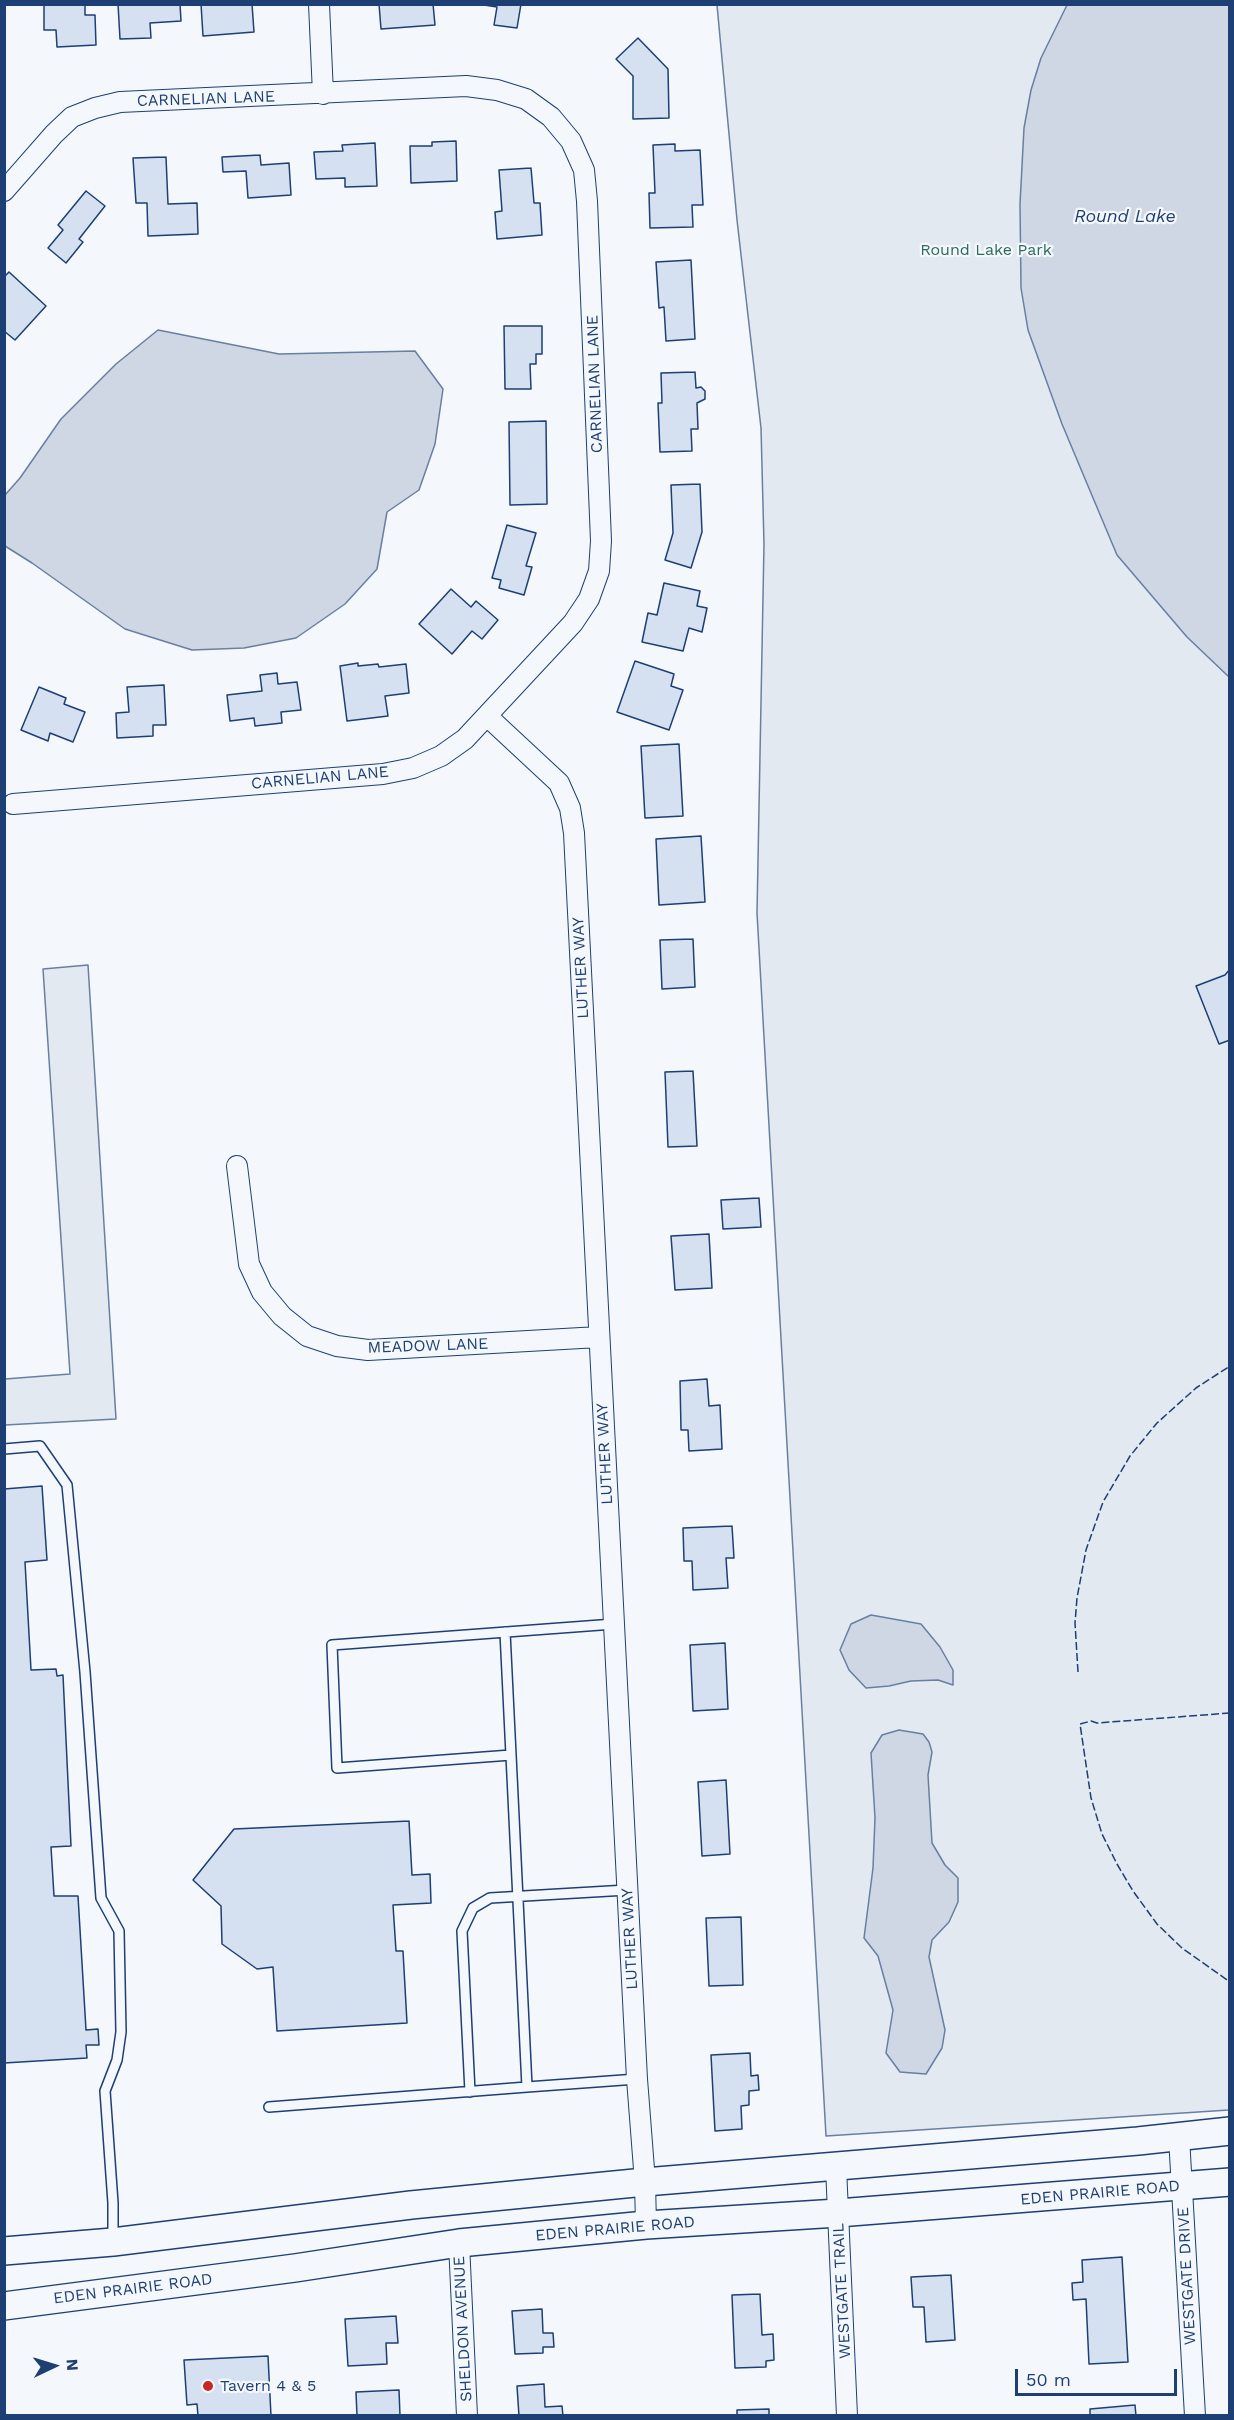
<!DOCTYPE html>
<html>
<head>
<meta charset="utf-8">
<style>
  body { margin:0 }
  #map { position:relative; width:1234px; height:2420px; overflow:hidden; background:#f4f7fb; font-family:"Work Sans",sans-serif }
  canvas { display:block }
  .frame { position:absolute; inset:0; border:6px solid #1d3f73; pointer-events:none }
  .north { position:absolute; left:24px; top:2336px; width:60px; height:60px; -webkit-text-stroke:4px #f4f7fb; paint-order:stroke; rotate:86deg; font-size:16px; font-weight:700; line-height:24px; text-align:center; color:#1d3f73 }
  .north::after { content:''; display:block; margin:auto; width:21px; height:27px; background:#1d3f73; clip-path:polygon(50% 0,100% 100%,50% 72%,0 100%) }
  .scale { position:absolute; left:1015px; top:2369px; width:162px; height:27px; box-sizing:border-box; border:3px solid #1d3f73; border-top:0; padding-left:8px; font-size:18px; line-height:21px; white-space:nowrap; color:#1d3f73; -webkit-text-stroke:4px #f4f7fb; paint-order:stroke }
</style>
</head>
<body>
<div id="map">
<canvas width="1234" height="2420"></canvas>
<div class="frame"></div>
<div class="north">N</div>
<div class="scale">50 m</div>
</div>
<script>
const context = document.querySelector('canvas').getContext('2d');
context.lineJoin = 'round';
function fill(path, color) {
  context.fillStyle = color;
  context.fill(path, 'evenodd');
}
function poly(rows) {
  const path = new Path2D();
  for (const r of rows) {
    path.moveTo(r[0], r[1]);
    for (let i = 2; i < r.length; i += 2) path.lineTo(r[i], r[i + 1]);
  }
  return path;
}
function stroke(path, color, width, dash) {
  context.strokeStyle = color;
  context.lineWidth = width;
  context.lineCap = dash ? 'butt' : 'round';
  context.setLineDash(dash || []);
  context.stroke(path);
}
function label(font, color, halo, rows, align = 'center') {
  context.font = font + ' "Work Sans",sans-serif';
  context.lineWidth = 4.5;
  context.setLineDash([]);
  context.textBaseline = 'middle';
  context.strokeStyle = halo;
  context.fillStyle = color;
  for (const [text, x, y, turn = 0] of rows) {
    context.save();
    context.translate(x, y);
    context.rotate((+turn || 0) * Math.PI / 180);
    context.textAlign = isNaN(turn) ? turn : align;
    if (halo) context.strokeText(text, 0, 0);
    context.fillText(text, 0, 0);
    context.restore();
  }
}
const green = poly([
  [717,5,1229,5,1229,2110,826,2136,757,913,764,544,761,428,737,220,717,5],
  [88,965,116,1419,5,1425,5,1379,70,1374,43,969,88,965]
]);
const water = poly([
  [1067,5,1229,5,1229,677,1187,637,1117,555,1062,424,1028,330,1021,288,1020,204,1024,128,1031,90,1041,58,1067,5],
  [158,330,279,354,415,351,443,389,435,444,419,490,387,512,377,569,345,604,296,638,244,648,192,650,125,629,32,563,5,546,5,495,20,478,61,419,116,364,158,330],
  [871,1615,921,1624,940,1647,953,1670,953,1685,938,1680,911,1681,889,1686,866,1688,849,1670,840,1650,851,1624,871,1615],
  [899,1730,923,1734,929,1742,932,1752,928,1775,932,1843,945,1865,958,1878,958,1902,949,1922,932,1940,929,1957,945,2030,942,2048,926,2074,900,2072,886,2053,893,2010,878,1956,864,1938,873,1868,875,1818,871,1753,882,1735,899,1730]
]);
const building = poly([
  [44,4,85,4,85,15,95,15,96,45,57,47,56,30,44,30,44,4],
  [118,4,180,4,181,21,150,23,151,38,120,39,118,4],
  [201,4,252,4,254,32,203,36,201,4],
  [379,4,433,4,435,25,381,29,379,4],
  [521,4,517,28,494,25,497,7,484,5,521,4],
  [638,38,668,69,669,118,633,119,633,76,616,59,638,38],
  [456,141,457,181,411,183,410,146,432,146,432,142,456,141],
  [375,143,377,186,345,187,345,178,316,179,314,152,343,151,342,145,375,143],
  [675,144,675,151,700,150,703,205,692,205,693,227,650,228,649,193,655,193,653,145,675,144],
  [260,155,261,165,289,163,291,195,248,198,246,171,223,172,222,157,260,155],
  [166,157,168,204,197,203,198,234,148,236,147,203,136,203,133,158,166,157],
  [531,168,534,203,540,203,542,235,497,239,495,212,502,211,499,170,531,168],
  [86,191,105,206,79,239,83,242,66,263,48,248,63,230,58,225,86,191],
  [691,260,695,339,666,341,664,307,659,308,656,262,691,260],
  [9,272,46,306,15,340,4,331,4,277,9,272],
  [504,326,542,326,542,354,536,354,536,364,530,364,531,389,505,389,504,326],
  [695,372,696,388,701,387,705,391,705,399,697,403,698,429,691,429,692,451,660,452,658,403,662,403,661,373,695,372],
  [546,421,547,504,510,505,509,422,546,421],
  [700,484,702,532,691,568,665,560,673,533,671,485,700,484],
  [507,525,536,533,526,566,532,567,524,595,499,588,501,580,492,578,507,525],
  [664,583,700,591,697,606,707,608,702,632,689,628,683,651,642,642,648,613,657,615,664,583],
  [451,589,471,607,476,601,498,620,482,639,472,631,452,654,419,624,451,589],
  [635,661,674,674,671,686,683,690,669,730,617,712,635,661],
  [358,663,358,666,378,664,379,667,406,664,409,693,385,696,388,716,347,721,340,666,358,663],
  [277,673,278,684,297,682,301,710,281,712,282,723,255,726,254,718,230,721,227,695,262,691,260,675,277,673],
  [164,685,166,725,153,725,153,736,117,738,116,713,129,712,127,687,164,685],
  [39,687,66,698,64,704,85,712,73,742,50,733,48,741,21,730,39,687],
  [679,744,683,816,645,818,641,746,679,744],
  [701,836,705,902,659,905,656,839,701,836],
  [693,939,695,987,662,989,660,940,693,939],
  [1230,969,1230,1040,1219,1044,1196,986,1225,975,1230,969],
  [693,1071,697,1146,668,1147,665,1072,693,1071],
  [759,1198,761,1227,723,1229,721,1200,759,1198],
  [709,1234,712,1288,675,1290,671,1236,709,1234],
  [707,1379,709,1406,720,1405,722,1449,689,1451,688,1430,681,1430,680,1381,707,1379],
  [42,1486,47,1560,25,1562,31,1670,56,1669,57,1676,63,1675,71,1846,51,1847,54,1896,78,1896,86,2030,98,2029,99,2045,86,2045,87,2058,4,2063,4,1489,42,1486],
  [732,1526,734,1558,726,1558,728,1588,693,1590,692,1561,684,1561,683,1528,732,1526],
  [725,1643,728,1709,693,1711,690,1645,725,1643],
  [726,1780,730,1854,702,1856,698,1782,726,1780],
  [409,1821,412,1875,430,1874,431,1903,393,1905,396,1951,403,1951,407,2023,277,2031,273,1967,257,1969,222,1944,221,1906,193,1880,234,1829,409,1821],
  [741,1917,743,1985,709,1986,706,1918,741,1917],
  [750,2053,751,2076,758,2075,759,2090,749,2091,749,2105,741,2106,742,2129,715,2131,711,2055,750,2053],
  [1122,2257,1128,2362,1089,2364,1086,2299,1073,2300,1072,2283,1083,2282,1082,2260,1122,2257],
  [951,2275,955,2340,926,2342,924,2307,913,2307,911,2277,951,2275],
  [760,2294,762,2335,773,2334,774,2360,766,2361,766,2367,735,2368,732,2295,760,2294],
  [542,2309,543,2333,553,2333,554,2347,543,2347,543,2353,515,2354,512,2311,542,2309],
  [396,2316,398,2343,386,2343,387,2364,348,2366,345,2319,396,2316],
  [268,2356,271,2416,198,2416,197,2404,187,2405,184,2360,268,2356],
  [544,2384,545,2407,562,2406,563,2416,519,2416,517,2386,544,2384],
  [399,2390,400,2416,357,2416,356,2392,399,2390],
  [1135,2405,1136,2416,1090,2416,1090,2409,1135,2405],
  [769,2409,769,2416,737,2416,737,2410,769,2409]
]);
const service = poly([
  [4,1449,40,1446,67,1485,85,1672,101,1898,119,1931,121,2032,117,2060,105,2091,113,2203,113,2239],
  [505,1632,511,1755,337,1768,332,1645,614,1624],
  [527,2087,637,2079],
  [470,2092,462,1931,473,1908,490,1898,627,1890],
  [269,2107,527,2087,511,1755]
]);
const minor = poly([
  [319,4,323,94],
  [4,191,54,134,72,117,95,108,120,102,466,86,497,90,526,99,551,117,571,141,584,170,587,201,601,541,599,571,589,599,573,623,465,739,441,756,413,768,383,774,13,804],
  [487,716,559,783,570,808,574,833,637,2079,645,2182,646,2225],
  [237,1166,249,1264,262,1292,282,1316,307,1336,337,1346,368,1350,599,1337],
  [1179,2137,1195,2416],
  [836,2167,847,2416],
  [459,2243,467,2416]
]);
const secondary = poly([
  [4,2251,113,2242,411,2205,645,2182,1138,2141,1230,2131],
  [4,2306,295,2268,459,2243,646,2225,838,2213,1230,2182]
]);
const fence = poly([
  [1078,1672,1075,1623,1077,1598,1086,1550,1103,1502,1130,1456,1157,1423,1196,1388,1230,1366],
  [1230,1713,1097,1723,1091,1721,1080,1724,1091,1798,1102,1834,1117,1864,1133,1891,1157,1924,1182,1948,1230,1982]
]);
const markers = [
  [208,2386,6,"#c62828"]
];
const streetNames = [
  ["CARNELIAN LANE",206,99,-2],
  ["CARNELIAN LANE",595,384,-92],
  ["CARNELIAN LANE",320,778,-5],
  ["LUTHER WAY",581,968,-93],
  ["MEADOW LANE",428,1346,-2],
  ["LUTHER WAY",605,1454,-93],
  ["LUTHER WAY",630,1939,-93],
  ["EDEN PRAIRIE ROAD",1100,2193,-5],
  ["EDEN PRAIRIE ROAD",615,2229,-5],
  ["WESTGATE DRIVE",1187,2276,-93],
  ["EDEN PRAIRIE ROAD",133,2289,-7],
  ["WESTGATE TRAIL",842,2291,-93],
  ["SHELDON AVENUE",463,2329,-93]
];
const parkNames = [
  ["Round Lake Park",986,250]
];
const poiNames = [
  ["Tavern 4 & 5",220,2386]
];
const waterNames = [
  ["Round Lake",1125,217]
];
fill(green, '#e3e9f0');
stroke(green, '#687fa3', 1.5);
fill(water, '#cfd7e4');
stroke(water, '#687fa3', 1.5);
fill(building, '#d5e0f0');
stroke(building, '#1d3f73', 1.5);
stroke(service, '#1d3f73', 12);
stroke(minor, '#1d3f73', 22);
stroke(secondary, '#1d3f73', 30);
stroke(service, '#f4f7fb', 9);
stroke(minor, '#f4f7fb', 20);
stroke(secondary, '#f4f7fb', 27);
stroke(fence, '#1d3f73', 1.5, [8, 3]);
for (const [x, y, r, color] of markers) {
  const dot = new Path2D();
  dot.arc(x, y, r, 0, 2 * Math.PI);
  context.fillStyle = color;
  context.fill(dot);
  stroke(dot, '#f4f7fb', 2);
}
label('16px', '#1d3f73', '#f4f7fb', streetNames);
label('16px', '#2c6c60', '#f4f7fb', parkNames);
label('16px', '#1d3f73', '#f4f7fb', poiNames, 'left');
label('italic 18px', '#1d3f73', '#f4f7fb', waterNames);
</script>
</body>
</html>
